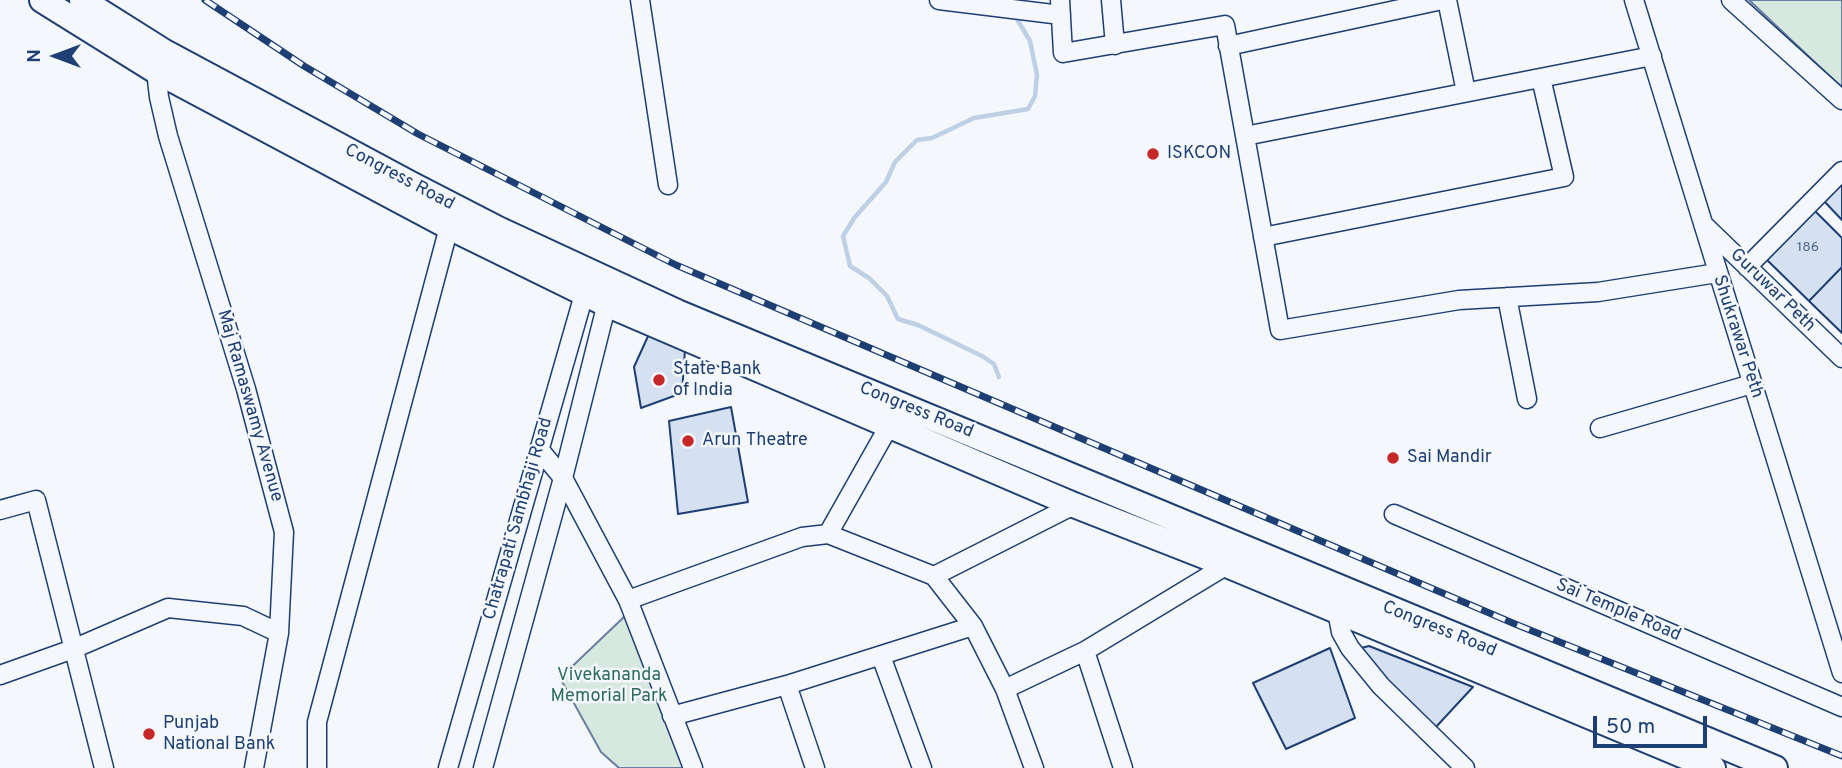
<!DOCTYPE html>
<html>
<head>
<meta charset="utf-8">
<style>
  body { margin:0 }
  #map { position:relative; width:1842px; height:768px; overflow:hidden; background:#f4f7fb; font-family:Overpass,sans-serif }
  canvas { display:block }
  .north { position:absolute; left:21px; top:21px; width:70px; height:70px; -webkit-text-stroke:5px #f4f7fb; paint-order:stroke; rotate:270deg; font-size:19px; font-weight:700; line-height:28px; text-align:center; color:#1d3f73 }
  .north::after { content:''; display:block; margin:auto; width:24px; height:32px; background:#1d3f73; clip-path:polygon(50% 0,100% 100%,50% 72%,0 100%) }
  .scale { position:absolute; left:1593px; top:716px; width:114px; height:32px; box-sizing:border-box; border:4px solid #1d3f73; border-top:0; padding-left:9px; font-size:21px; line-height:24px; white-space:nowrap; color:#1d3f73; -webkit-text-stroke:5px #f4f7fb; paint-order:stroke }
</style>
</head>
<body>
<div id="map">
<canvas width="1842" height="768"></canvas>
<div class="north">N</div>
<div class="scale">50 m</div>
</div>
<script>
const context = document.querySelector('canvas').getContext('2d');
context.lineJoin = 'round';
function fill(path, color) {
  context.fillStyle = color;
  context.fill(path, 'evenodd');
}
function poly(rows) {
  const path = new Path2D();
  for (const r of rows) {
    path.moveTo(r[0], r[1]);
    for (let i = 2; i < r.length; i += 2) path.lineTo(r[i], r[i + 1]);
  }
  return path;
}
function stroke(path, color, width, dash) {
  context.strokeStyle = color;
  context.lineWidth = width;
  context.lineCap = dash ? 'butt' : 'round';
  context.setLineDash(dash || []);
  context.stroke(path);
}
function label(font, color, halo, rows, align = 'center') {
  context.font = font + ' Overpass,sans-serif';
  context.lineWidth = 5;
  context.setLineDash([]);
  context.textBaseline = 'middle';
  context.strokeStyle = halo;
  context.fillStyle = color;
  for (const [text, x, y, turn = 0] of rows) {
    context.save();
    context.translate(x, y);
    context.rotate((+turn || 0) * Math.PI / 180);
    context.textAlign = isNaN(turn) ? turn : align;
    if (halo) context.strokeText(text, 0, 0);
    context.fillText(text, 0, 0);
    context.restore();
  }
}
const green = poly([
  [1749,0,1842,0,1842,88,1749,0],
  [625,616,685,768,619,768,601,752,560,678,625,616]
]);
const stream = poly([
  [999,377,994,364,982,356,918,325,898,319,887,296,869,278,850,266,843,236,855,217,886,182,895,162,917,140,932,138,974,118,1028,109,1035,96,1037,75,1030,41,1014,14]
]);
const building = poly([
  [1842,182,1842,220,1823,200,1842,182],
  [1811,207,1842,238,1842,267,1809,301,1766,259,1811,207],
  [1842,267,1842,333,1809,301,1842,267],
  [649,334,685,350,682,393,641,408,634,367,649,334],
  [731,407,748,502,678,514,669,421,731,407],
  [1369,646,1473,687,1435,728,1357,649,1369,646],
  [1330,648,1355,718,1286,749,1253,683,1330,648]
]);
const minor = poly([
  [640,0,668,185],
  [939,0,1061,15],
  [1060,0,1063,53,1225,25,1280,330,1459,300,1598,292,1717,273],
  [1111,0,1115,45],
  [1447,0,1466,92],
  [1634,0,1842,673],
  [1731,0,1842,100],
  [1228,46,1442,0],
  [158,64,156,71,159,97,168,136,246,389,284,532,279,633,254,768],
  [1245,136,1652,56],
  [1703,224,1842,358],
  [1263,237,1564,177,1541,78],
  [1747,267,1842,171],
  [1507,297,1527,399],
  [1600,428,1752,384],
  [539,449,563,478,628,600,802,537,828,534,934,576,973,626,1005,689,1034,768],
  [0,510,36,500,104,768],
  [1394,514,1842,707],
  [828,534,889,426],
  [934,576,1074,505],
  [628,600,693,768],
  [1337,611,1341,632,1350,648,1381,686,1465,768],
  [1085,651,1123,768],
  [881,656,922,768],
  [0,675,73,649,168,608,243,616,279,633],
  [787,685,815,768],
  [1005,689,1085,651,1227,565,1232,558],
  [672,716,787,685,973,626],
  [317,768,317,722,449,227],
  [448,768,587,284],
  [483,768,563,478,609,295]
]);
const highway = poly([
  [42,0,156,71,449,227,606,304,1074,505,1227,565,1713,768],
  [82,0,163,51,411,184,498,229,677,312,1775,768]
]);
const rail = poly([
  [205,0,304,66,418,134,676,265,1515,624,1842,756]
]);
const markers = [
  [1153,154,7,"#c62828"],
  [659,380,7,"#c62828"],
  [688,441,7,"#c62828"],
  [1393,458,7,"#c62828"],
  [149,734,7,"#c62828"]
];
const numberNames = [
  ["186",1808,248]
];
const poiNames = [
  ["ISKCON",1167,154],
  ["State Bank",673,370],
  ["of India",673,391],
  ["Arun Theatre",702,441],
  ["Sai Mandir",1407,458],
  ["Punjab",163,724],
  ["National Bank",163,745]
];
const streetNames = [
  ["Congress Road",399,178,28],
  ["Guruwar Peth",1772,291,44],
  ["Shukrawar Peth",1737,337,72],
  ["Maj Ramaswamy Avenue",249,406,74],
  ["Congress Road",916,411,22],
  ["Chatrapati Sambhaji Road",519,519,-74],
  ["Sai Temple Road",1618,611,23],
  ["Congress Road",1439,630,22]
];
const parkNames = [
  ["Vivekananda",609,676],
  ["Memorial Park",609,697]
];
fill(green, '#d7e8df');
stroke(green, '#687fa3', 2);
stroke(stream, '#bed0e5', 4.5);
fill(building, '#d5e0f0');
stroke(building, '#1d3f73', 2);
stroke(minor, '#1d3f73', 21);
stroke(highway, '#1d3f73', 28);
stroke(minor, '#f4f7fb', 18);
stroke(highway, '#f4f7fb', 24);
stroke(rail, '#1d3f73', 7);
stroke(rail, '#f4f7fb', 4.5, [13]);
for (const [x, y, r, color] of markers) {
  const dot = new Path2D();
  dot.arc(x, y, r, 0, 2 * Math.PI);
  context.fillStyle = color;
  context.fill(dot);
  stroke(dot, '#f4f7fb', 2.5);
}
label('14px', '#4b6792', null, numberNames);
label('18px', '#1d3f73', '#f4f7fb', poiNames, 'left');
label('18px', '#1d3f73', '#f4f7fb', streetNames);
label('18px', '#2c6c60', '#f4f7fb', parkNames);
</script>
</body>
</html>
